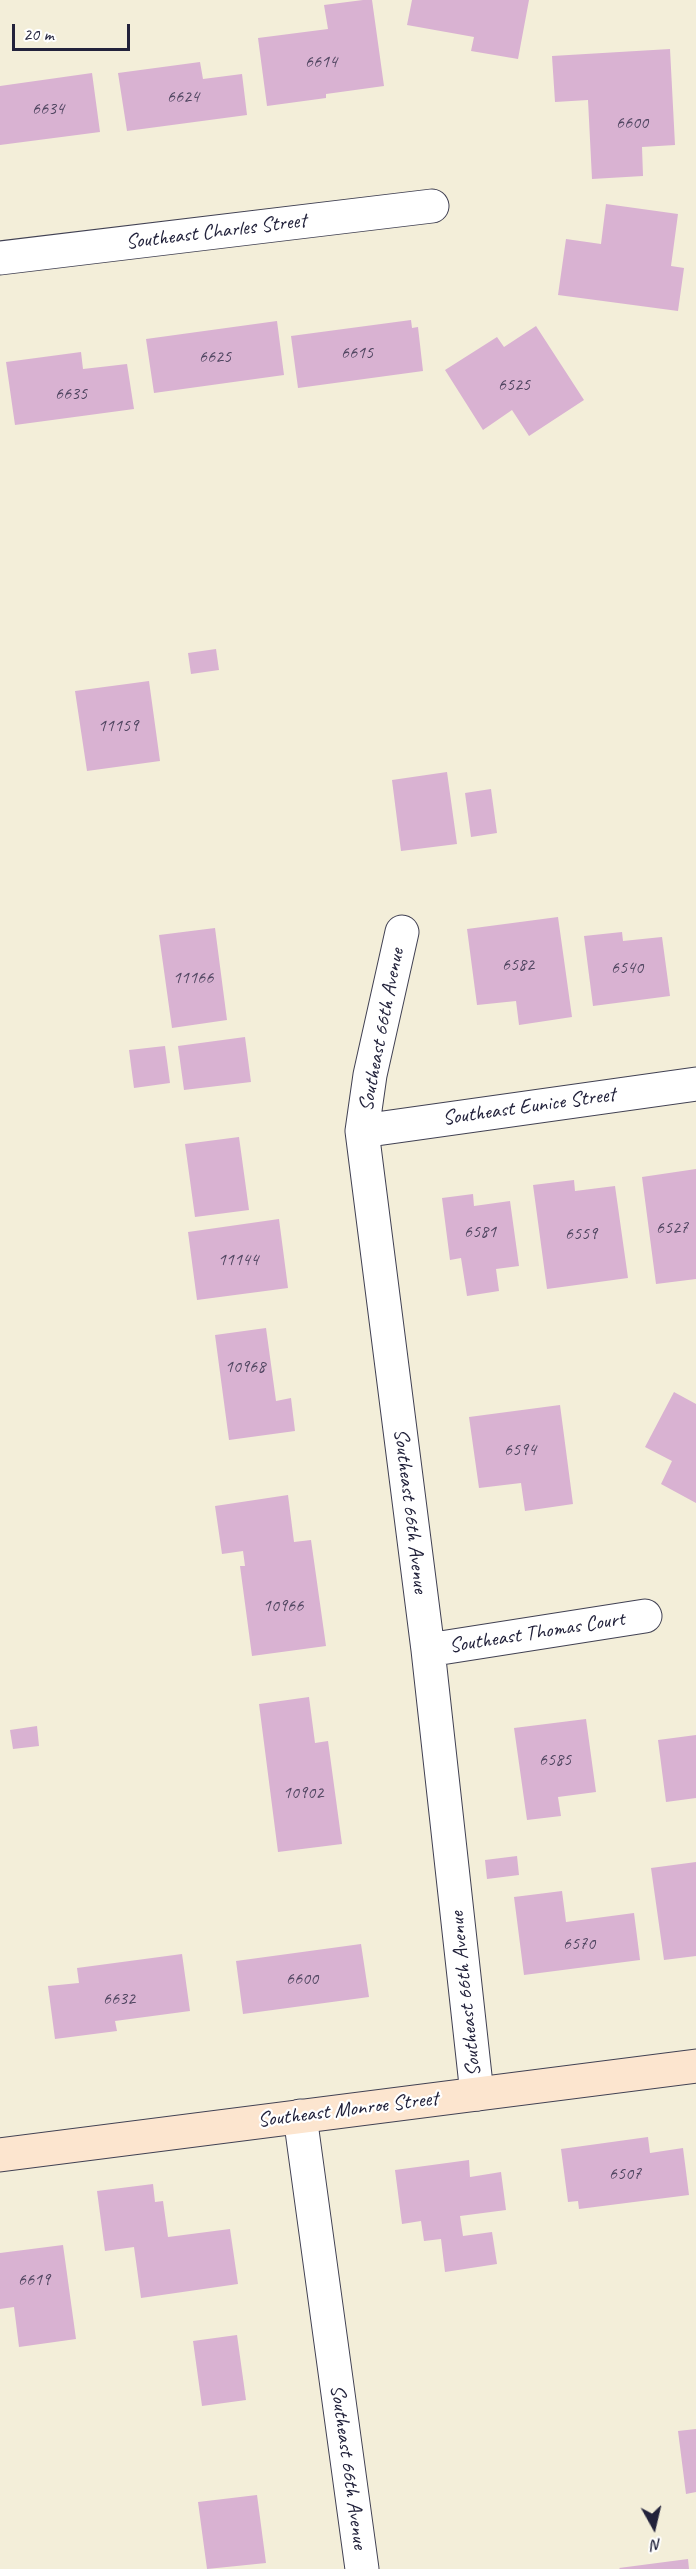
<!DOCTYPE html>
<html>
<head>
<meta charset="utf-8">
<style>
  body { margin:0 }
  #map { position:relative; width:696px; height:2569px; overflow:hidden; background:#f3eed9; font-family:Caveat,sans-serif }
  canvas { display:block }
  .north { position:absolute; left:624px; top:2497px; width:60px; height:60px; -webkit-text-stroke:4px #fff; paint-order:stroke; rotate:172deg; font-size:16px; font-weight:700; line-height:24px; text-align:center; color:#22223b }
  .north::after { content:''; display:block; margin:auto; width:21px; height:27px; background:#22223b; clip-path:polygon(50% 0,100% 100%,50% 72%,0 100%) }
  .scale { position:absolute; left:12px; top:24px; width:118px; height:27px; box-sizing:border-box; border:3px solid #22223b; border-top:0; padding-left:8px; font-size:18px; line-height:21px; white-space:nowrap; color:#22223b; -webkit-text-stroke:4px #fff; paint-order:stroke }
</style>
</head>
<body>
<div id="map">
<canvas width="696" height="2569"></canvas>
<div class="north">N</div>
<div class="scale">20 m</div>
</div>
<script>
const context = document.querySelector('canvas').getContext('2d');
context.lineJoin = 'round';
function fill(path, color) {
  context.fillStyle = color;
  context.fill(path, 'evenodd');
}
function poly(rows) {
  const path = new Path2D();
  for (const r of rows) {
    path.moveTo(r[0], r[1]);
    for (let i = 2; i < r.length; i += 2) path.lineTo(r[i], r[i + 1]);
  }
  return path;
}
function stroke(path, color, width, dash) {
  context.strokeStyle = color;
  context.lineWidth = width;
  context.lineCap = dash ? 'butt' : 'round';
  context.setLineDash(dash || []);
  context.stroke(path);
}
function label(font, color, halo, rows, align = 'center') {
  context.font = font + ' Caveat,sans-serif';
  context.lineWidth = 4.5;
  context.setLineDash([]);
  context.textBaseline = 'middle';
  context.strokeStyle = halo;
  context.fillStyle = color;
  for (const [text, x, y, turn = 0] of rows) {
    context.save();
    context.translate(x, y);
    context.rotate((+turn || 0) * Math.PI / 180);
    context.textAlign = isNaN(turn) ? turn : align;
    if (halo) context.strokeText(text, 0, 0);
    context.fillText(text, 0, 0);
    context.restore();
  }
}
const building = poly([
  [363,0,372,0,384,86,326,94,326,98,267,106,258,38,328,29,324,5],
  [412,0,529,0,518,59,471,51,474,37,407,25],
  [670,49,675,145,642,147,643,176,592,179,588,100,555,102,552,56],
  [200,62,203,79,242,74,247,115,127,131,118,73],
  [92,73,100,132,0,145,0,86],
  [606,204,678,214,671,266,684,268,678,311,558,295,566,239,601,244],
  [411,320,412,328,418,327,423,371,298,388,291,336],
  [277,321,284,375,154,393,146,339],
  [536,326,584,400,529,436,512,410,483,430,445,370,497,337,504,347],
  [81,352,83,369,127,364,134,409,15,425,6,362],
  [216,649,219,670,191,674,188,653],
  [149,681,160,761,87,771,75,691],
  [447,772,457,844,401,851,392,780],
  [491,789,497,833,471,837,465,793],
  [558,917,572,1017,519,1025,516,1001,477,1005,467,929],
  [215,928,227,1020,172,1028,159,935],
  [622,932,623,941,662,937,670,996,593,1006,584,936],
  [245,1037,251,1082,184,1090,178,1046],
  [165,1046,170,1083,134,1088,129,1050],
  [239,1137,249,1210,195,1217,185,1144],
  [696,1169,696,1279,656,1284,642,1177],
  [574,1180,575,1191,615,1186,628,1278,547,1289,533,1185],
  [473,1194,474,1206,510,1201,519,1266,496,1269,499,1291,467,1296,461,1258,450,1260,442,1198],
  [279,1219,288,1288,197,1300,188,1232],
  [266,1328,276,1401,291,1398,295,1431,229,1440,215,1335],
  [674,1392,696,1404,696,1503,661,1484,672,1461,645,1447],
  [560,1405,573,1504,525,1511,521,1483,479,1488,469,1417],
  [288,1495,294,1542,311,1540,326,1646,252,1656,240,1566,245,1566,243,1551,222,1554,215,1506],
  [309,1697,315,1743,328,1741,342,1844,278,1852,259,1704],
  [586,1719,596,1792,558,1797,561,1816,527,1820,514,1728],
  [37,1726,39,1746,13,1749,10,1730],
  [696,1735,696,1798,666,1802,658,1740],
  [517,1856,519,1875,487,1879,485,1860],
  [696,1862,696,1956,664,1960,651,1868],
  [562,1891,566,1922,634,1913,640,1960,524,1975,514,1897],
  [361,1944,369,1997,243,2014,236,1961],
  [182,1954,190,2011,115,2021,117,2031,55,2039,48,1986,79,1983,77,1968],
  [648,2137,650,2153,683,2148,689,2195,579,2209,578,2201,568,2202,561,2149],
  [469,2160,470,2177,501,2172,506,2210,460,2216,463,2236,492,2232,497,2264,445,2272,441,2239,424,2241,421,2221,402,2224,395,2170],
  [153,2184,155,2202,163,2201,168,2237,230,2229,238,2284,141,2298,134,2247,105,2251,97,2191],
  [63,2245,76,2339,19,2347,14,2307,0,2309,0,2253],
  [237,2335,246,2400,202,2406,193,2341],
  [696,2429,696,2492,686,2494,678,2431],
  [257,2495,266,2563,207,2569,198,2502],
  [688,2559,689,2569,620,2569,619,2568]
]);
const street = poly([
  [0,258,432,206],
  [402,932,370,1075,362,1131,428,1650,477,2094],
  [362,1131,696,1084],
  [428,1650,645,1616],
  [300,2116,362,2569]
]);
const secondary = poly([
  [0,2155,696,2066]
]);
const numberNames = [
  ["6614",321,62],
  ["6624",183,97],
  ["6634",48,109],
  ["6600",632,123],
  ["6615",357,353],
  ["6625",215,357],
  ["6525",514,385],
  ["6635",71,394],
  ["11159",118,726],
  ["6582",518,965],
  ["6540",627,968],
  ["11166",193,978],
  ["6527",672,1228],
  ["6581",480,1232],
  ["6559",581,1234],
  ["11144",238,1260],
  ["10968",245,1367],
  ["6594",520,1450],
  ["10966",283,1606],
  ["6585",555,1760],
  ["10902",303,1793],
  ["6570",579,1944],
  ["6600",302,1979],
  ["6632",119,1999],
  ["6507",625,2174],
  ["6619",34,2280]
];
const streetNames = [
  ["Southeast Charles Street",216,232,-7],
  ["Southeast 66th Avenue",382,1030,-79],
  ["Southeast Eunice Street",529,1107,-8],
  ["Southeast 66th Avenue",410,1511,83],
  ["Southeast Thomas Court",537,1633,-9],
  ["Southeast 66th Avenue",466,1994,-96],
  ["Southeast Monroe Street",348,2110,-7],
  ["Southeast 66th Avenue",348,2467,82]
];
fill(building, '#d9b2d2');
stroke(street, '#414153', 35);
stroke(secondary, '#414153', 35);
stroke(street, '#fff', 33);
stroke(secondary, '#fce5cf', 33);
label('18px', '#504661', null, numberNames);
label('21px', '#22223b', '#fff', streetNames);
</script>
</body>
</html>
